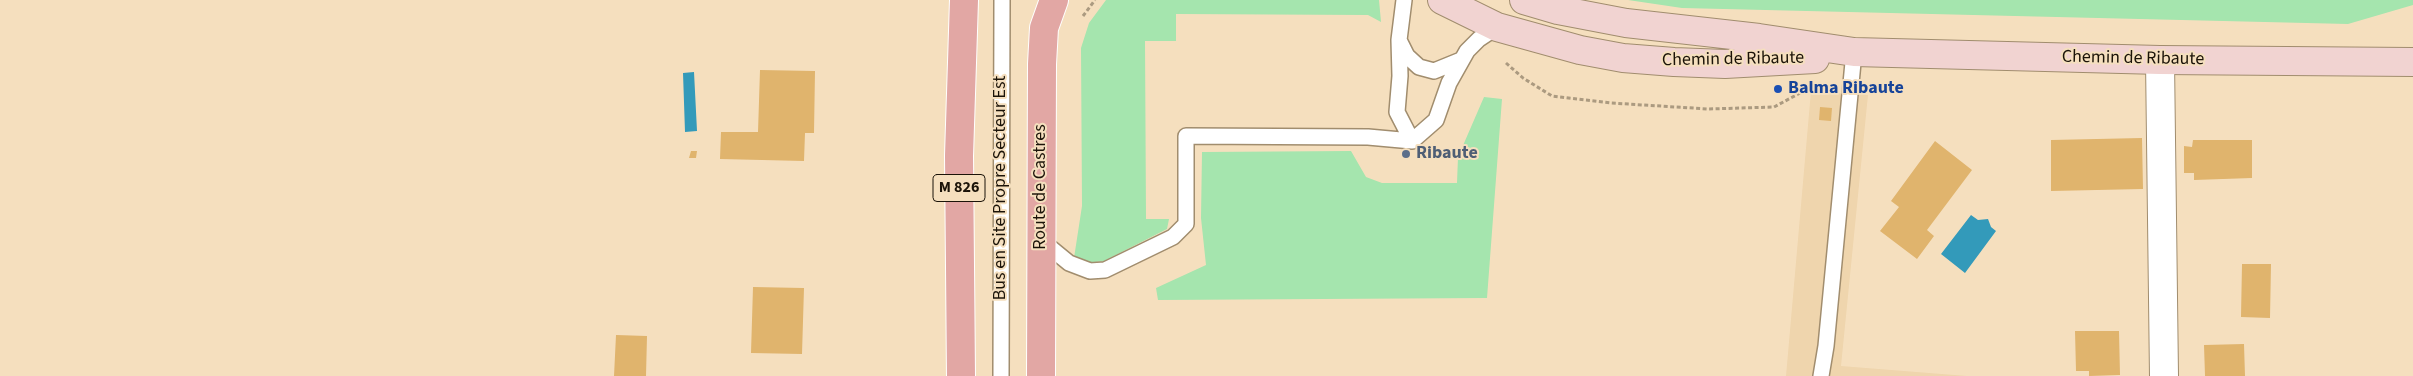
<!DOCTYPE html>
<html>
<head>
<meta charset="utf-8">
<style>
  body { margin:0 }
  canvas { display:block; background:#f5dfbe }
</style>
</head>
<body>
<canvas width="2413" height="376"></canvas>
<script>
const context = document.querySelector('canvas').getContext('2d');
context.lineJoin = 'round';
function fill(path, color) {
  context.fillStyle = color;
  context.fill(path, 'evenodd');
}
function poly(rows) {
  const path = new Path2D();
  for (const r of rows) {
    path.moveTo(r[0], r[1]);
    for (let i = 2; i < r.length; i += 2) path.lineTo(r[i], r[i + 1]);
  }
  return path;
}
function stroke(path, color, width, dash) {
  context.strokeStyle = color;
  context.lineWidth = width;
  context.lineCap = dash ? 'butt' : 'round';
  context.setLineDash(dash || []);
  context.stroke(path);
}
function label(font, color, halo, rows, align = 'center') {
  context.font = font + ' "Source Sans 3",sans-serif';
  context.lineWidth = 4;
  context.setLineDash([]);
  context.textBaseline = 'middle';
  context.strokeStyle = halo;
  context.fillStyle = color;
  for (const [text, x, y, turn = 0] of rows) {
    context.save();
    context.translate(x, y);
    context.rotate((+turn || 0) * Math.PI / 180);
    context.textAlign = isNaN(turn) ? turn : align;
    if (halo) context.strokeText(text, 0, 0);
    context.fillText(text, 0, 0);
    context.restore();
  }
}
const built = poly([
  [1811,91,1868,95,1841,366,1967,376,1786,376]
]);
const green = poly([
  [1106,0,1379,0,1381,22,1368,15,1176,14,1176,41,1145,41,1146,219,1169,219,1167,229,1104,261,1086,263,1074,258,1082,206,1081,48,1089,23],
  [1628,0,2413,0,2413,5,2348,24,1682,8],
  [1484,97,1502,99,1487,298,1158,300,1156,288,1206,265,1201,218,1202,152,1351,151,1366,177,1382,183,1457,183,1458,157]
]);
const water = poly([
  [694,72,697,131,685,132,683,73],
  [1971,215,1978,220,1988,219,1991,227,1996,231,1965,273,1941,254]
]);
const building = poly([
  [760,70,815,71,814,133,805,133,804,161,720,159,721,132,758,132],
  [1820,107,1832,108,1831,121,1819,120],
  [2142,138,2143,189,2051,191,2051,140],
  [2193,140,2252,140,2252,178,2194,180,2194,173,2184,173,2184,146,2192,147],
  [1935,141,1972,170,1927,230,1934,236,1917,259,1880,231,1899,207,1891,201],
  [691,151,697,151,696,158,689,158],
  [2242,264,2271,264,2270,318,2241,317],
  [753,287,804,288,802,354,751,353],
  [2075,331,2119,331,2120,375,2089,376,2089,371,2076,371],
  [616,335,647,336,646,376,614,376],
  [2244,344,2245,376,2205,376,2204,345]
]);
const path = poly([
  [1083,16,1095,0],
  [1506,63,1523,78,1552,96,1611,103,1708,109,1774,107,1802,92]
]);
const service = poly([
  [1404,0,1399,40,1400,76,1397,112,1412,141],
  [1400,42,1407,56,1419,67,1434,71,1461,60],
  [1041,240,1069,263,1090,271,1105,270,1173,237,1186,224,1186,136,1368,137,1412,141,1436,120,1449,83,1467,51,1479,39,1497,27],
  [1001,376,1002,0],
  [1821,376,1826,346,1854,52]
]);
const minor = poly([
  [2160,60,2164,376]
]);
const secondary = poly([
  [1442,0,1497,27,1580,50,1623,58,1674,62,1725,64,1815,59],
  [1524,0,1558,10,1626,23,1759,38,1854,52,2160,60,2413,62]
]);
const primary = poly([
  [961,376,959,156,964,0],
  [1041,376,1042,64,1044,28,1054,0]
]);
const markers = [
  [1778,89,5,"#1a4fb4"],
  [1406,154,5,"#5c6f8a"]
];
const shields = [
  [959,188,52]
];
const shieldNames = [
  ["M 826",959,188]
];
const streetNames = [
  ["Chemin de Ribaute",2133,59,1],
  ["Chemin de Ribaute",1733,60,-1],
  ["Route de Castres",1041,187,-90],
  ["Bus en Site Propre Secteur Est",1001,188,-90]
];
const transitNames = [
  ["Balma Ribaute",1788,89]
];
const serviceNames = [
  ["Ribaute",1416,154]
];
fill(built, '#efd5ad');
fill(green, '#a5e5ae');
fill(water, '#339aba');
fill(building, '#e0b46d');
stroke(service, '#a18d6e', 18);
stroke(minor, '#a18d6e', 30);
stroke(secondary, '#a18d6e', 30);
stroke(primary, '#fff', 30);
stroke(path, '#ab9a80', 3, [4, 2.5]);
stroke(service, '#fff', 15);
stroke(minor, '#fff', 28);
stroke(secondary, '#f1d3d1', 28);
stroke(primary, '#e2a7a4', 28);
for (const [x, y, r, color] of markers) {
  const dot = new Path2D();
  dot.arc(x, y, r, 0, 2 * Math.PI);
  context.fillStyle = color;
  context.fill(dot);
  stroke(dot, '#f5dfbe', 2);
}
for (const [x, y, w] of shields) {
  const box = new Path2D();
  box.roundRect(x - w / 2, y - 13.5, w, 27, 4);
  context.fillStyle = '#f5dfbe';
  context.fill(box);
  stroke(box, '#1b1308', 1);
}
label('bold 16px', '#1b1308', null, shieldNames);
label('18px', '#1b1308', '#f5dfbe', streetNames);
label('bold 18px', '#164399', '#f5dfbe', transitNames, 'left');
label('bold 18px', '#4e5e75', '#f5dfbe', serviceNames, 'left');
</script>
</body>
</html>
